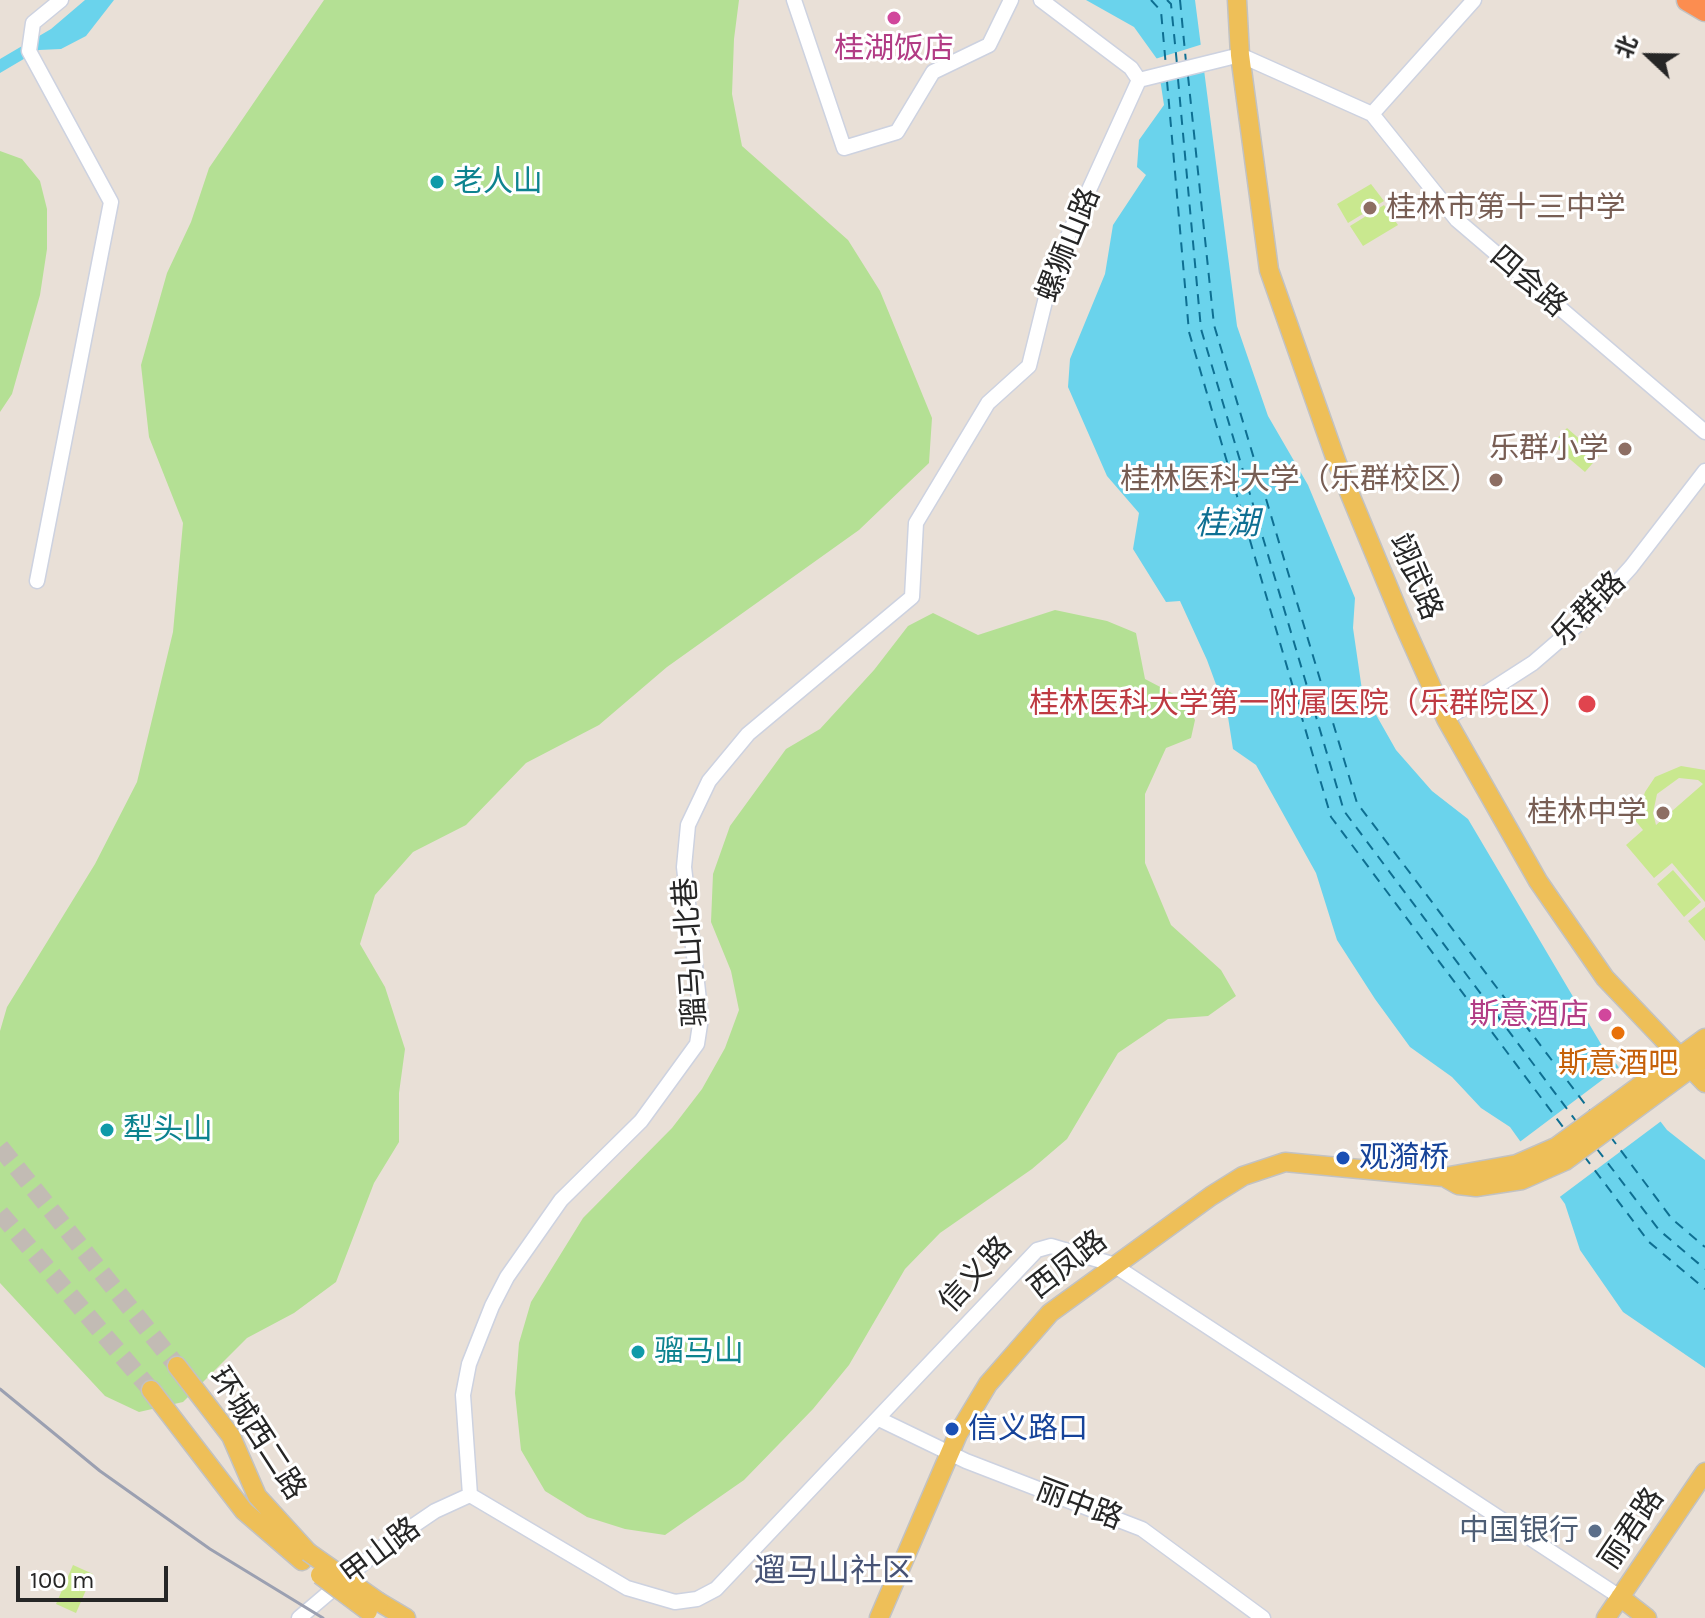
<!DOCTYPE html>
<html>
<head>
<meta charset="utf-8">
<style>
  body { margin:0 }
  #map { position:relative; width:1705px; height:1618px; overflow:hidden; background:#e9e0d7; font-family:Karla,"Noto Sans SC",sans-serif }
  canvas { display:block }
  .north { position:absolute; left:1609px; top:16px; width:80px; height:80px; -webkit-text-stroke:6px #fff; paint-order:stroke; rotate:292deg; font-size:22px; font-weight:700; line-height:32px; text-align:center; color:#262626 }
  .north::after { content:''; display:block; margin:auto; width:28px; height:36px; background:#262626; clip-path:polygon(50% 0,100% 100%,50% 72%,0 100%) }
  .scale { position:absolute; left:16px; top:1566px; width:152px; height:36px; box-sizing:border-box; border:4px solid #262626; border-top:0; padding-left:10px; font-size:24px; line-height:28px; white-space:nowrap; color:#262626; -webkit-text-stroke:6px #fff; paint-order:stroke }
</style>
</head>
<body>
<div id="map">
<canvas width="1705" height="1618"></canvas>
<div class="north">北</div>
<div class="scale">100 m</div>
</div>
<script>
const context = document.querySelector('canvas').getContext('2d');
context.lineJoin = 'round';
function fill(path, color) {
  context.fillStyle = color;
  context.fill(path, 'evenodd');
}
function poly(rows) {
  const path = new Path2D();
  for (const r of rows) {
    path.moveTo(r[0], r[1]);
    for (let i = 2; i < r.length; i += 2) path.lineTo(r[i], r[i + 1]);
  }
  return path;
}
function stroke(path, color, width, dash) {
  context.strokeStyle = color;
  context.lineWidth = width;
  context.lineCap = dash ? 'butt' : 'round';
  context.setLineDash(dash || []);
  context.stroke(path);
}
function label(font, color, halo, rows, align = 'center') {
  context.font = font + ' Karla,"Noto Sans SC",sans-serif';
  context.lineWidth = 6;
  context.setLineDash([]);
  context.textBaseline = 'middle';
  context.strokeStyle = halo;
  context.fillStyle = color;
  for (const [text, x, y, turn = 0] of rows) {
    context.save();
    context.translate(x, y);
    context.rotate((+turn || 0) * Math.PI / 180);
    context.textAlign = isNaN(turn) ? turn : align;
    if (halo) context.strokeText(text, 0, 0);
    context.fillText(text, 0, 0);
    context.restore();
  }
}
const green = poly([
  [324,0,739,0,734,39,732,94,742,146,848,240,880,291,932,418,929,463,859,530,667,667,599,725,526,763,466,825,413,852,375,895,360,944,385,987,405,1049,399,1093,399,1142,374,1183,336,1282,294,1313,247,1338,183,1402,139,1412,105,1396,0,1283,0,1031,7,1007,95,864,137,782,173,632,183,523,149,437,141,365,167,273,191,222,209,168],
  [0,151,22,159,40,181,47,209,47,249,40,295,12,394,0,412],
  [1055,610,1107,621,1136,633,1145,679,1185,700,1195,720,1191,738,1166,748,1145,794,1145,863,1171,925,1221,970,1236,996,1208,1016,1168,1019,1118,1053,1067,1139,1032,1169,940,1233,905,1269,849,1365,813,1409,744,1480,665,1535,625,1529,587,1517,545,1491,521,1450,515,1393,519,1343,531,1302,583,1218,672,1128,702,1089,725,1048,739,1010,731,971,711,922,713,874,730,826,786,749,820,729,874,670,908,626,933,613,978,635]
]);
const pitch = poly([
  [1371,184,1384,201,1348,223,1337,204],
  [1384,205,1398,225,1363,246,1350,226],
  [1567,428,1599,456,1585,472,1552,444],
  [1681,766,1705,770,1705,902,1672,863,1654,878,1626,845,1643,830,1622,804,1630,797,1640,808,1645,792,1655,777],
  [1679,778,1698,780,1703,784,1656,825,1653,813,1657,794],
  [1673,870,1701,902,1684,917,1657,884],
  [1705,907,1705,941,1688,921],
  [73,1565,93,1574,76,1613,56,1604]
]);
const water = poly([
  [85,0,114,0,86,36,61,49,39,50,0,73,0,59,51,29],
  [1086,0,1195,0,1237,326,1268,416,1308,485,1355,598,1353,628,1362,690,1396,750,1432,791,1468,819,1601,1044,1667,1130,1705,1160,1705,1368,1623,1312,1580,1250,1565,1204,1510,1127,1481,1108,1452,1077,1410,1047,1375,999,1337,940,1316,873,1256,765,1233,749,1228,717,1207,660,1180,601,1166,602,1133,549,1139,513,1107,476,1068,387,1070,359,1105,274,1113,225,1146,175,1137,167,1139,140,1164,105,1157,59,1134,27]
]);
const pier = poly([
  [1203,44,1207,66,1157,77,1155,59],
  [1622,1065,1664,1119,1557,1199,1517,1144]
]);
const ferry = poly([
  [1151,0,1161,11,1166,67],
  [1167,0,1171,4,1177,64],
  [1180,0,1186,62],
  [1188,76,1214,325,1357,803,1591,1112],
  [1178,79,1201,329,1344,811,1576,1121],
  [1167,81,1189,332,1331,817,1566,1131],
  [1610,1136,1672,1219,1705,1247],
  [1597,1149,1659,1230,1705,1269],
  [1584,1156,1649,1242,1705,1289]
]);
const majorTunnel = poly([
  [0,1147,177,1366],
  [0,1213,151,1390]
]);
const minor = poly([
  [794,0,844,148,897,132,933,72,989,45,1011,0],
  [1041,0,1131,68,1139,80],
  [1139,80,1240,55,1372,114,1457,220,1705,432],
  [1372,114,1474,0],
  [37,581,111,202,29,51,33,23,61,0],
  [1446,719,1533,663,1584,619,1631,567,1705,471],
  [879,1419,966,1461,1142,1529,1263,1618],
  [470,1495,463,1395,469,1364,492,1306,507,1277,561,1200,641,1121,697,1044,701,1018,684,867,688,825,709,781,748,734,912,597,916,523,988,403,1029,366,1053,269,1139,80],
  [470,1495,627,1588,675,1602,697,1599,716,1589,1037,1250,1051,1246,1112,1264,1620,1597],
  [299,1618,385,1545,435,1511,470,1495]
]);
const major = poly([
  [1237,0,1240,55,1269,270,1337,463,1404,625,1446,719,1538,881,1605,978,1705,1083],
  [1444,1177,1517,1164,1556,1147,1705,1038],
  [177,1366,231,1436,257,1496,308,1552],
  [151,1390,244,1511,302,1561],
  [1620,1597,1647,1618],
  [379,1602,406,1618],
  [879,1618,958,1434,988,1384,1050,1313,1211,1196,1243,1176,1285,1162,1444,1177,1458,1185,1476,1187,1522,1180,1565,1161,1705,1058],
  [1606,1618,1705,1472]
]);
const highway = poly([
  [1688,0,1705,10]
]);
const rail = poly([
  [0,1389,100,1471,210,1549,323,1618]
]);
const majorBridge = poly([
  [308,1552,379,1602],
  [320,1575,368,1611]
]);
const markers = [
  [894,18,8,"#d1479c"],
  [437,182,8,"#0f9aa8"],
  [1370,208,8,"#8d6e63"],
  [1625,449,8,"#8d6e63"],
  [1496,480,8,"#8d6e63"],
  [1587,704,10,"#e0444e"],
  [1663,813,8,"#8d6e63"],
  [1605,1015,8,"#d1479c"],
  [1618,1033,8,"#e8710a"],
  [107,1130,8,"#0f9aa8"],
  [1343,1158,8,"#1a4fb4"],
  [638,1352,8,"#0f9aa8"],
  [952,1429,8,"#1a4fb4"],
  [1595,1531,8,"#5c6f8a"]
];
const hotelNames = [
  ["桂湖饭店",894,49],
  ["斯意酒店",1589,1015,"right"]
];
const cultureNames = [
  ["老人山",453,182],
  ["犁头山",123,1130],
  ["骝马山",654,1352]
];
const educationNames = [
  ["桂林市第十三中学",1386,208,"left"],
  ["乐群小学",1609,449],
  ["桂林医科大学（乐群校区）",1480,480],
  ["桂林中学",1647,813]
];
const streetNames = [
  ["螺狮山路",1069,245,-68],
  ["四会路",1528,282,41],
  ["翊武路",1415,577,67],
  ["乐群路",1589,609,-45],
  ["骝马山北巷",691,952,-94],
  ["西凤路",1068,1265,-38],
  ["信义路",976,1275,-47],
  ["环城西二路",257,1434,57],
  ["丽中路",1079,1505,21],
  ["丽君路",1632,1529,-56],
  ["甲山路",381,1552,-37]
];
const healthNames = [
  ["桂林医科大学第一附属医院（乐群院区）",1569,704]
];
const foodNames = [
  ["斯意酒吧",1618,1064]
];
const transitNames = [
  ["观漪桥",1359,1158],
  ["信义路口",968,1429]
];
const serviceNames = [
  ["中国银行",1579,1531]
];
const waterNames = [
  ["桂湖",1227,525]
];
const neighbourhoodNames = [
  ["遛马山社区",834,1572]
];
fill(green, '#b4e094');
fill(pitch, '#c9e88f');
fill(water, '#6ad3ec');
fill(pier, '#e9e0d7');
stroke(ferry, '#0e6f92', 2, [10, 8]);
stroke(majorTunnel, '#c2bbb4', 18, [18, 9]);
stroke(minor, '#cdd2e0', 17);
stroke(major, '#c2c2c2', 21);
stroke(highway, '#c2c2c2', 25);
stroke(minor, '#fff', 14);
stroke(major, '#eebf58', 18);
stroke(highway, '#fc8d50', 22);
stroke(rail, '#9ba0b1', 3);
stroke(majorBridge, '#c2c2c2', 21, []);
stroke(majorBridge, '#eebf58', 18);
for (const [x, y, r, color] of markers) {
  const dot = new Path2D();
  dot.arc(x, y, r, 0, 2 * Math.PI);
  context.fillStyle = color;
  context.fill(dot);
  stroke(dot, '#fff', 3);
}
label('30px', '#b23c85', '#fff', hotelNames);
label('30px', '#0d838f', '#fff', cultureNames, 'left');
label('30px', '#785e54', '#fff', educationNames, 'right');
label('30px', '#262626', '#fff', streetNames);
label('30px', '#be3a42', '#fff', healthNames, 'right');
label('30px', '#c56008', '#fff', foodNames);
label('30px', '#164399', '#fff', transitNames, 'left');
label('30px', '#4e5e75', '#fff', serviceNames, 'right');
label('italic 32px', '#0e6f92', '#fff', waterNames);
label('32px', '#485476', '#fff', neighbourhoodNames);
</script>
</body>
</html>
